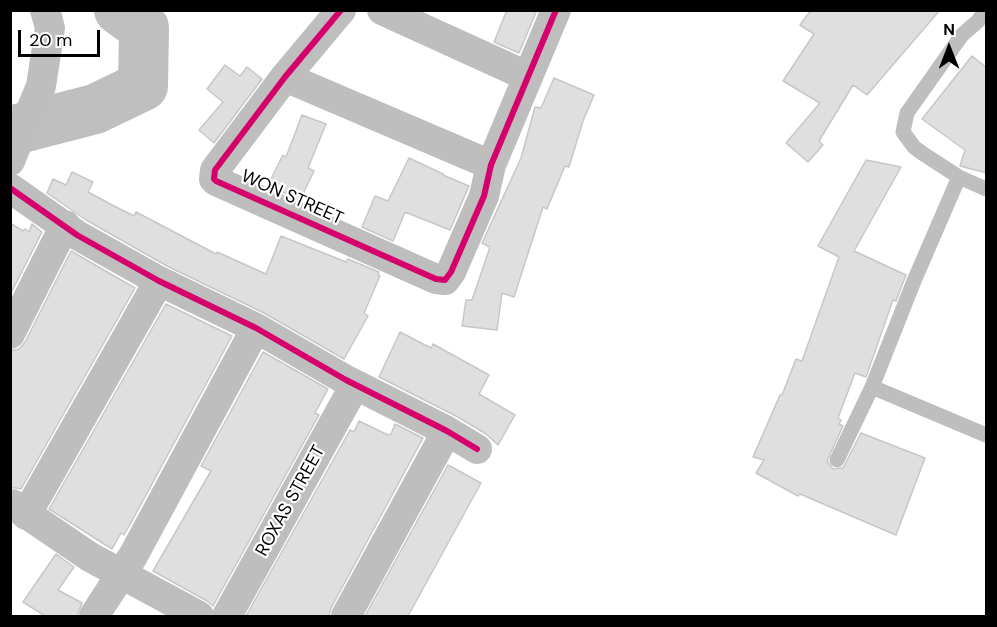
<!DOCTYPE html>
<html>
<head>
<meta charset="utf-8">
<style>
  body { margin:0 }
  #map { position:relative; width:997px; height:627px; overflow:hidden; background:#fff; font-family:"DM Sans",sans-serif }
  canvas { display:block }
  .frame { position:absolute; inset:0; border:12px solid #000; pointer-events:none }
  .north { position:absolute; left:919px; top:18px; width:60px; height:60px; -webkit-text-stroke:4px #fff; paint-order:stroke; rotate:0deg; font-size:16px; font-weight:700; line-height:24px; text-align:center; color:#000 }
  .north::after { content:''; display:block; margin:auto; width:21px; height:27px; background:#000; clip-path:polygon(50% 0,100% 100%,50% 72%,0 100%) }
  .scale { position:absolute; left:18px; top:30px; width:82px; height:27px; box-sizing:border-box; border:3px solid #000; border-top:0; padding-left:8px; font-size:18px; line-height:21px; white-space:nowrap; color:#000; -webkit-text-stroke:4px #fff; paint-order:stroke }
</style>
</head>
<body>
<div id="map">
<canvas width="997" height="627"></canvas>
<div class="frame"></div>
<div class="north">N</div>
<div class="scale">20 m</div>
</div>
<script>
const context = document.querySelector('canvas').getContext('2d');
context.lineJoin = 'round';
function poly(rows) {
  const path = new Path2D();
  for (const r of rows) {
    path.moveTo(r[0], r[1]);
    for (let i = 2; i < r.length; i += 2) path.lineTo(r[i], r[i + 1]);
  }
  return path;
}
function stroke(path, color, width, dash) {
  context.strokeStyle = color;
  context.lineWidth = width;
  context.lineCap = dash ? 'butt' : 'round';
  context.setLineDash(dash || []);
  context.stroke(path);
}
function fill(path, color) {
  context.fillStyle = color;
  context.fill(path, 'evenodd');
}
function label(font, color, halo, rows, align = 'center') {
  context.font = font + ' "DM Sans",sans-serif';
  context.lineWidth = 4.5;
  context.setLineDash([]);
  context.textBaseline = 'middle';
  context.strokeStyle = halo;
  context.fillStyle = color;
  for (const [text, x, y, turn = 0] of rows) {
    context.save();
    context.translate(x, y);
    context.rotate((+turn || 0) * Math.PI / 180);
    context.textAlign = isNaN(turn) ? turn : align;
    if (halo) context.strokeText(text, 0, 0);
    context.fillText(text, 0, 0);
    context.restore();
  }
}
const river = poly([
  [10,131,95,109,143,86,144,28,119,10]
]);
const building = poly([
  [507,10,537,10,519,53,494,42,507,10],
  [811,10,940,10,867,95,853,85,819,141,823,145,808,162,786,143,820,103,783,81,814,34,800,25,811,10],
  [972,56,987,68,987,173,960,166,965,150,922,119,972,56],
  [225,65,240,76,247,67,262,79,214,143,199,130,223,102,207,89,225,65],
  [554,78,594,95,583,121,569,167,565,166,547,209,543,207,514,297,502,293,497,330,462,326,466,300,472,300,490,247,482,243,521,158,535,107,541,108,554,78],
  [302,115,326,124,308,168,314,171,300,200,268,185,283,155,286,157,302,115],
  [409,158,443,174,443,175,469,186,450,230,405,212,393,241,362,227,375,196,388,201,409,158],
  [866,160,901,167,854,251,906,275,896,301,893,300,866,377,855,373,838,418,841,420,839,424,843,426,827,461,833,469,843,468,861,433,925,458,896,535,800,494,798,496,756,473,764,460,753,457,780,395,782,395,796,359,802,361,839,257,818,246,866,160],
  [72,172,93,182,88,192,114,206,134,216,136,212,216,254,217,252,266,274,281,236,346,262,348,259,379,272,378,275,380,276,364,313,368,316,344,359,264,313,167,266,86,220,47,193,53,179,66,185,72,172],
  [10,223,23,231,25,229,29,232,32,224,42,232,10,295,10,223],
  [71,251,135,288,21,489,10,487,10,351,19,349,25,342,71,251],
  [166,304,232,336,132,521,124,535,121,533,112,549,49,509,166,304],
  [400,332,431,348,433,344,489,375,479,394,515,415,498,445,486,434,456,416,379,377,400,332],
  [263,352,328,389,315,413,319,415,213,606,207,601,153,571,211,471,201,466,263,352],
  [359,421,388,435,391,434,395,424,423,438,331,608,329,616,246,616,350,430,354,432,359,421],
  [448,465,481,483,408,616,365,616,448,465],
  [56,554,74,567,58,590,82,603,77,616,45,616,23,602,56,554]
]);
const lane = poly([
  [986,10,978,21,962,35,907,113,903,132,914,147,922,153,959,177,986,189],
  [872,387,986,435],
  [837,460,872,387,914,281,959,177]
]);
const street = poly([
  [341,10,285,77,215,170,214,179,216,181,436,279,445,280,451,272,484,196,491,165,556,10],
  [382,10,527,76],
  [285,77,491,165],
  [10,161,41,86,50,28,45,10],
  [10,188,77,235,159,281,256,328,346,380,447,431,477,449],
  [10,334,65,225],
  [12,504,90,557,199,616],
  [26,515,159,281],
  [94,616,133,556,256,328],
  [227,616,355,385],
  [346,616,447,431]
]);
const cycleway = poly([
  [341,10,285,77,215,170,214,179,216,181,436,279,445,280,451,272,484,196,491,165,556,10],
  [10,188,77,235,159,281,256,328,346,380,447,431,477,449]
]);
const streetNames = [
  ["WON STREET",292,198,24],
  ["ROXAS STREET",291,501,-61]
];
stroke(river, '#bfbfbf', 50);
fill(building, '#dfdfdf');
stroke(building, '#c7c7c7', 1.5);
stroke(lane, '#bebebe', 15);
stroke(street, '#bebebe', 30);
stroke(cycleway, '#d6006c', 6);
label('18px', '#000', '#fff', streetNames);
</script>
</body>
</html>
